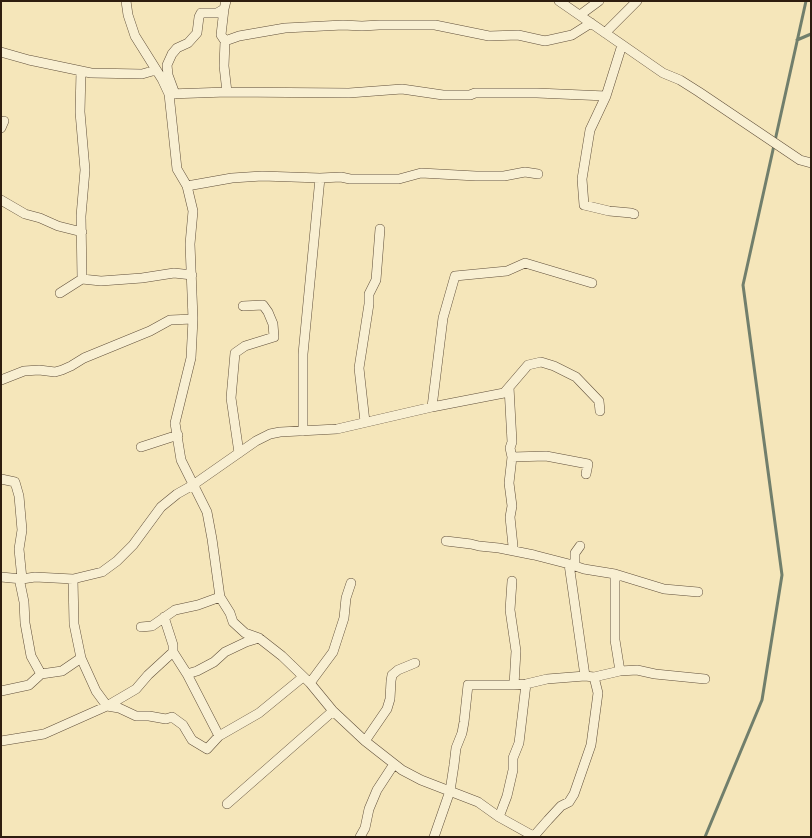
<!DOCTYPE html>
<html>
<head>
<meta charset="utf-8">
<style>
  body { margin:0 }
  #map { position:relative; width:812px; height:838px; overflow:hidden; background:#f5e6ba; font-family:"IM FELL DW Pica",serif }
  canvas { display:block }
  .frame { position:absolute; inset:0; border:2px solid #2e1d0f; pointer-events:none }
</style>
</head>
<body>
<div id="map">
<canvas width="812" height="838"></canvas>
<div class="frame"></div>
</div>
<script>
const context = document.querySelector('canvas').getContext('2d');
context.lineJoin = 'round';
function poly(rows) {
  const path = new Path2D();
  for (const r of rows) {
    path.moveTo(r[0], r[1]);
    for (let i = 2; i < r.length; i += 2) path.lineTo(r[i], r[i + 1]);
  }
  return path;
}
function stroke(path, color, width, dash) {
  context.strokeStyle = color;
  context.lineWidth = width;
  context.lineCap = dash ? 'butt' : 'round';
  context.setLineDash(dash || []);
  context.stroke(path);
}
const stream = poly([
  [797,40,811,34],
  [705,837,762,700,782,575,743,285,806,1]
]);
const minor = poly([
  [126,1,128,15,135,36,162,79,169,94,177,169,187,186,193,211,190,244,193,319,191,358,175,423,181,460,207,512,212,539,220,597,230,613,233,622,245,633,259,638,282,656,310,683,333,711,365,741,402,770,421,780,478,802,499,817,535,837],
  [559,1,663,73,680,80,699,92,800,160,811,163],
  [224,9,221,35,225,41,239,36,285,28,343,25,362,26,379,25,435,25,489,36,518,35,545,41,572,35,591,23],
  [580,15,599,1],
  [605,33,637,1],
  [225,41,224,66,227,92],
  [622,45,606,96,590,130,582,179,584,205,609,211,631,213,634,214],
  [1,52,29,60,91,73,142,74,156,70],
  [81,71,80,112,85,170,81,216,82,279,101,281,142,278,174,273,192,275],
  [169,94,227,92,349,93,402,89,443,95,470,95,475,93,537,93,606,96],
  [175,94,168,75,167,65,172,54,177,48,188,43,197,33,199,17,201,13,217,13,224,9,226,1],
  [1,128,4,121],
  [187,186,232,178,262,176,320,178,341,177,350,179,399,179,421,173,476,176,504,176,525,172,538,174],
  [1,200,25,214,40,218,58,226,82,232],
  [60,293,82,279],
  [1,380,24,371,39,370,55,372,62,370,71,366,84,358,150,331,170,320,193,319],
  [509,387,512,442,510,448,512,457,509,483,512,506,510,517,513,546,512,550],
  [432,407,443,318,455,276,507,271,525,263,592,283],
  [365,422,359,368,369,304,369,294,376,280,380,229],
  [303,431,303,354,320,178],
  [141,447,178,435],
  [239,453,231,398,235,353,245,346,274,337,273,324,268,312,263,305,243,306],
  [512,457,546,456,588,464,586,474],
  [1,479,15,482,19,496,22,530,19,549,22,579],
  [446,541,471,544,479,546,499,548,534,555,569,564],
  [575,566,575,553,580,546],
  [615,574,615,640,620,671],
  [1,577,22,579,35,577,73,579,102,572,117,561,133,545,161,507,177,494,193,485,256,441,270,434,280,432,337,429,432,407,504,393,528,365,541,362,554,366,576,377,599,401,600,411],
  [19,578,24,602,25,623,31,656,41,674],
  [73,579,74,624,81,658,96,691,107,706,119,708,136,716,149,716,166,719,172,717,183,725,192,740,207,749,219,736,259,713,303,677],
  [164,617,173,645,173,652],
  [141,627,152,626,175,610,198,605,220,597],
  [187,674,197,671,214,662,225,652,246,642,259,638],
  [585,676,569,564,584,569,615,574,664,589,698,592],
  [310,683,333,652,344,618,346,598,351,583],
  [514,685,526,684,547,679,585,676,594,677,620,671,637,670,655,674,705,679],
  [1,691,29,685,41,674,62,671,81,658],
  [1,741,44,734,107,706,136,689,148,675,173,652,187,674,219,736],
  [365,741,387,709,390,699,391,681,392,675,398,670,415,663],
  [227,804,333,711],
  [499,817,507,796,513,770,513,758,519,743,526,684],
  [534,836,548,820,561,806,569,802,574,794,591,745,598,693,594,677],
  [360,837,365,828,369,809,377,790,394,764],
  [434,837,450,791,454,765,456,748,462,733,464,722,468,685,514,685,516,651,510,610,512,581]
]);
stroke(stream, '#717f6c', 3);
stroke(minor, '#604f3a', 10);
stroke(minor, '#f8efd2', 9);
</script>
</body>
</html>
